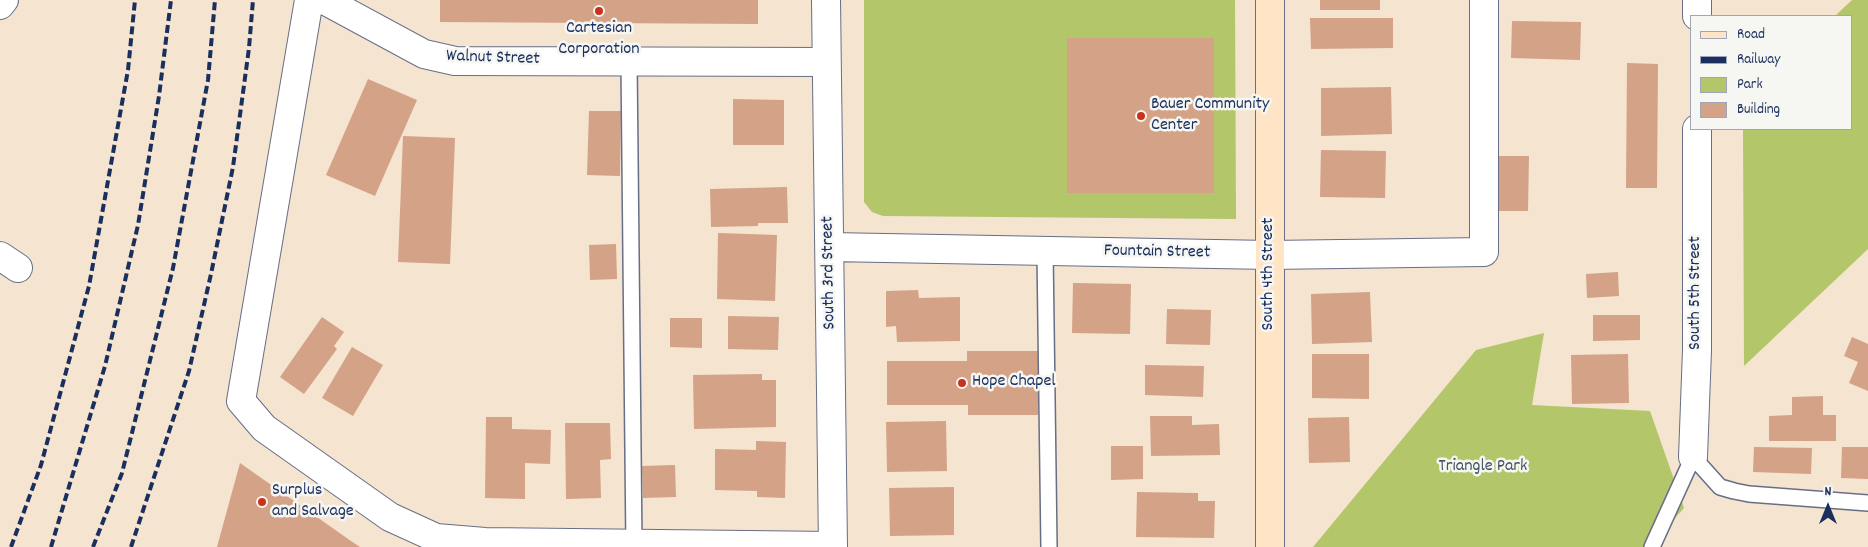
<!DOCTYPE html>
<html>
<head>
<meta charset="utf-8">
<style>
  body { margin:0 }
  #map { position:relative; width:1868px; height:547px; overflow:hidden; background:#f4e4d0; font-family:Dekko,sans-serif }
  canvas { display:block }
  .legend { position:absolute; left:1690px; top:15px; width:162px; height:115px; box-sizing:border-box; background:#f6f6f2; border:1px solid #9ea6b7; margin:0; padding:6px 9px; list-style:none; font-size:15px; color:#1b2f5e }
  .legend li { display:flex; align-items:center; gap:10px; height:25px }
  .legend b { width:25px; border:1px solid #9ea6b7 }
  .north { position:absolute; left:1803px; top:482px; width:50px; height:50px; -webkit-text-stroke:4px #f6f6f2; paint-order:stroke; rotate:0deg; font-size:14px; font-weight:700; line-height:20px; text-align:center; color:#1b2f5e }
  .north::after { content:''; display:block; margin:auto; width:18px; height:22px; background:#1b2f5e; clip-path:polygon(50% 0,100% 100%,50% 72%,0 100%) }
</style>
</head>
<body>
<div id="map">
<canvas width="1868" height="547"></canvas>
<ul class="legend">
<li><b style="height:6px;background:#ffe4c6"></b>Road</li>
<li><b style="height:6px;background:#1b2f5e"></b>Railway</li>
<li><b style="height:14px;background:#b3c66a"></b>Park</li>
<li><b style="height:14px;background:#d4a286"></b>Building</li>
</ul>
<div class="north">N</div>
</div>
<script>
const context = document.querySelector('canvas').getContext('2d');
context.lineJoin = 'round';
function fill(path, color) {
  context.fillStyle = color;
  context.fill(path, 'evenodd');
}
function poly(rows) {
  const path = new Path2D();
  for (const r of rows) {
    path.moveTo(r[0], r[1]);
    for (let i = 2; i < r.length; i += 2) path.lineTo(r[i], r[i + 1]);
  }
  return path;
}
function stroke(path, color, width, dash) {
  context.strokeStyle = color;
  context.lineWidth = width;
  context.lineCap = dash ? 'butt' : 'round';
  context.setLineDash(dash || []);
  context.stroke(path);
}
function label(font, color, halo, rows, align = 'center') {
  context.font = font + ' Dekko,sans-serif';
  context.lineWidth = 5;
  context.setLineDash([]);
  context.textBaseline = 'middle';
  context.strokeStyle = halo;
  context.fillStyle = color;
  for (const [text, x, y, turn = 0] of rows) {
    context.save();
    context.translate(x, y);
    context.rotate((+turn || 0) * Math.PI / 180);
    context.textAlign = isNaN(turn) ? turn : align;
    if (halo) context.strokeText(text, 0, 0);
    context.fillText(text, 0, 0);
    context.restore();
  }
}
const green = poly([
  [864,0,1235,0,1236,219,883,216,872,212,864,202],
  [1852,0,1868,0,1868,249,1744,366,1743,129,1852,129,1852,16,1830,16,1836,15],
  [1544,333,1532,405,1650,411,1684,508,1649,547,1313,547,1476,350]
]);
const building = poly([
  [440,0,758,0,758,24,440,22],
  [1320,0,1380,0,1380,10,1320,10],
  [1310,18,1393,18,1393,48,1311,49],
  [1512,21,1581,22,1580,60,1511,58],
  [1067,38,1214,38,1214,193,1067,193],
  [1627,63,1658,64,1657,188,1626,188],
  [368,79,417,100,375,196,326,175],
  [1391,87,1392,134,1321,136,1321,88],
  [733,99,784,100,784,145,733,145],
  [589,111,621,111,620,176,587,175],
  [403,136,455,138,450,264,398,262],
  [1321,150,1386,151,1385,198,1320,197],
  [1498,156,1529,156,1528,211,1497,211],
  [787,187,788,223,758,223,758,226,711,227,710,189],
  [718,233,777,235,775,301,717,299],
  [616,244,617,279,590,280,589,245],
  [1618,272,1619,296,1587,298,1586,274],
  [1073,283,1131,284,1130,334,1072,333],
  [918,290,919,298,960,297,960,341,897,342,896,326,886,327,886,291],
  [1370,292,1372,342,1312,344,1311,294],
  [1167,309,1211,310,1210,345,1166,344],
  [1593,315,1640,315,1640,340,1593,341],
  [728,316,779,317,778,350,728,349],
  [322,317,344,332,334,346,337,349,304,394,280,377],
  [670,318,702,318,702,348,670,347],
  [1852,337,1868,344,1868,391,1849,383,1858,362,1844,356],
  [352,347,383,365,353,416,322,398],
  [967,351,1038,351,1038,415,968,415,968,405,887,405,887,361,967,361],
  [1312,354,1369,354,1369,399,1312,398],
  [1628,354,1629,403,1572,404,1571,355],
  [1145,365,1204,366,1203,397,1145,395],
  [762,374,762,380,776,380,776,427,694,429,693,375],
  [1823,396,1823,415,1836,415,1836,441,1769,441,1769,416,1792,415,1792,397],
  [1150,416,1192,416,1192,425,1219,424,1220,455,1151,456],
  [486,417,512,417,512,429,551,430,550,464,525,463,525,499,485,498],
  [1349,417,1350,462,1309,463,1308,418],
  [946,421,947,471,887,472,886,422],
  [565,423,610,423,611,459,600,460,601,498,566,499],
  [756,441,786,442,785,498,757,497,757,491,715,490,715,449,756,450],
  [1111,446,1143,446,1143,479,1111,480],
  [1754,447,1812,448,1811,474,1753,472],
  [1842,447,1868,447,1868,479,1841,478],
  [240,463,351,541,360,547,217,547],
  [675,465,676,497,643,498,642,466],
  [954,487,954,535,890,536,889,488],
  [1137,492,1198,493,1198,501,1215,501,1214,538,1136,537]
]);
const lane = poly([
  [629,61,634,547],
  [1045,251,1049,547],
  [1652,547,1693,457,1720,487,1734,491,1749,494,1868,503]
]);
const street = poly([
  [309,0,241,401,264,428,390,517,436,538,485,542,833,546],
  [324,0,424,54,455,61,826,62],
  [826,0,833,547],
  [1697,0,1697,16],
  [0,5,4,0],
  [830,247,1270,255,1484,252,1484,0],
  [0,256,18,268],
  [1693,457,1697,350,1697,129]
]);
const secondary = poly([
  [1270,0,1270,547]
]);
const rail = poly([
  [11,547,41,465,89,286,128,70,135,0],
  [51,547,105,366,138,225,159,96,171,0],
  [93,547,122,473,173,268,208,80,215,0],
  [131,547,189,371,211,274,233,167,249,48,253,0]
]);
const markers = [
  [599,11,5,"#c8321e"],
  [1141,116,5,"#c8321e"],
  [962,383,5,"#c8321e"],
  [262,502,5,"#c8321e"]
];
const poiNames = [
  ["Cartesian",599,30,"center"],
  ["Corporation",599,51,"center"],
  ["Bauer Community",1151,106],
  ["Center",1151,127],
  ["Hope Chapel",972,383],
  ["Surplus",272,492],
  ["and Salvage",272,513]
];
const streetNames = [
  ["Walnut Street",493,59,2],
  ["Fountain Street",1157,253,1],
  ["South 3rd Street",830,273,-91],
  ["South 4th Street",1270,274,-90],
  ["South 5th Street",1697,293,-90]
];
const parkNames = [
  ["Triangle Park",1483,468]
];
fill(green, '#b3c66a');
fill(building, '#d4a286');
stroke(lane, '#676e86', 18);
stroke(street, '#676e86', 30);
stroke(secondary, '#676e86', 30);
stroke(lane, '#fff', 15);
stroke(street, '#fff', 28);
stroke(secondary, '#ffe4c6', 28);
stroke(rail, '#1b2f5e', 4, [8, 4]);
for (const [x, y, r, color] of markers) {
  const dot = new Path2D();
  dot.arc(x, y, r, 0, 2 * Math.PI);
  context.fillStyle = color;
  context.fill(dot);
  stroke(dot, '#f6f6f2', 2);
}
label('18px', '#1b2f5e', '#f6f6f2', poiNames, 'left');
label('18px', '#1b2f5e', '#f6f6f2', streetNames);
label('18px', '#415561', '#f6f6f2', parkNames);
</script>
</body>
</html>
